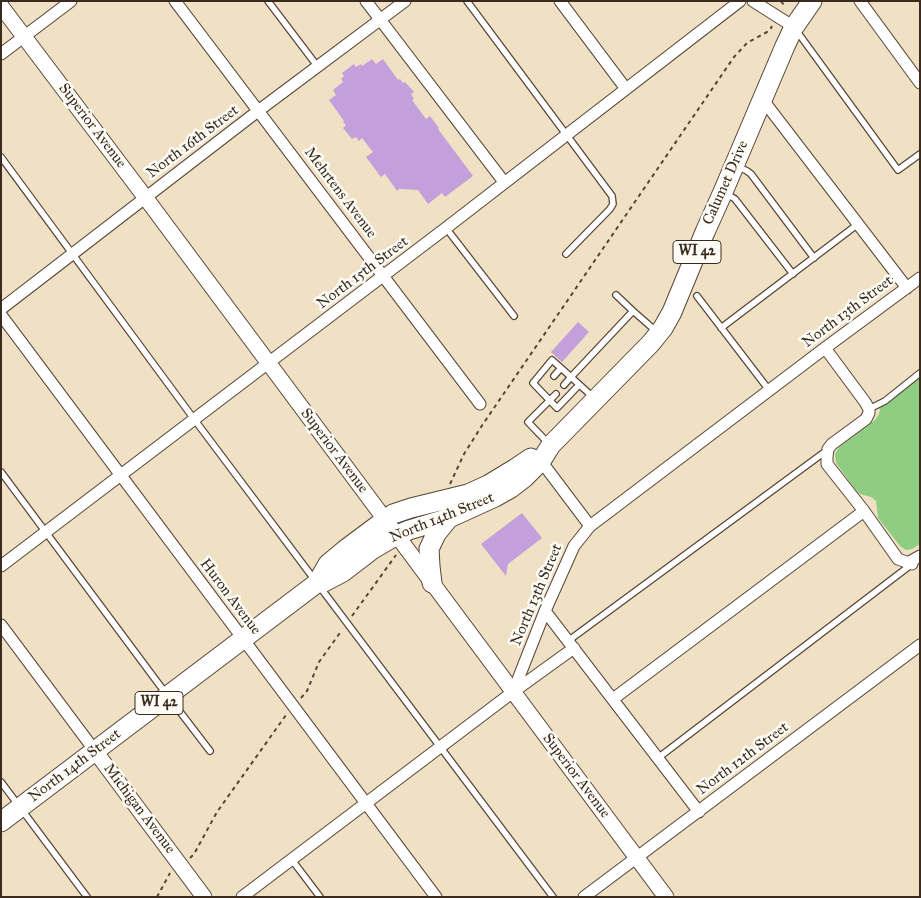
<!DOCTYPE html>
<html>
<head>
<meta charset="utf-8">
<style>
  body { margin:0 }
  #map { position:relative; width:921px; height:898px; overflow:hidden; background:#f1e1c4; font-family:"IM FELL Great Primer",serif }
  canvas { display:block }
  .frame { position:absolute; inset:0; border:2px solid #3b2a1e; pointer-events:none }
</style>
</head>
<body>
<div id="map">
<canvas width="921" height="898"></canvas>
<div class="frame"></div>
</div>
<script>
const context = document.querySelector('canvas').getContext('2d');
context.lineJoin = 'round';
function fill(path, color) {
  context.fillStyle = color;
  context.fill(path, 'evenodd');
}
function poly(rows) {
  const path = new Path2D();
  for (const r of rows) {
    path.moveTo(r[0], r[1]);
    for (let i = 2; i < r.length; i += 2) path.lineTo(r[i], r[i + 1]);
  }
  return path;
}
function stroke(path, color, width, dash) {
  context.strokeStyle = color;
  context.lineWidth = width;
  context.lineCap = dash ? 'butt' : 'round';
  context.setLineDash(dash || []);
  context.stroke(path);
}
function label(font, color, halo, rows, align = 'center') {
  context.font = font + ' "IM FELL Great Primer",serif';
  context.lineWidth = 5;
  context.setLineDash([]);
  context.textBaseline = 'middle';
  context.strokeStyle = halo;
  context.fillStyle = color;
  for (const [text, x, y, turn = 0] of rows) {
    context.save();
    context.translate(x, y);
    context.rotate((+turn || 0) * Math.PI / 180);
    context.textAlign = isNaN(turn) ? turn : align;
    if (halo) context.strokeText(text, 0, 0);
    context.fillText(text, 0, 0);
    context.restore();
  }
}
const green = poly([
  [920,376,920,544,912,549,906,550,900,546,878,518,876,501,871,497,860,494,855,489,836,463,835,454,839,447,875,420,879,414,880,410,878,406]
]);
const building = poly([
  [372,59,376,64,383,59,398,80,400,79,403,83,405,82,414,92,411,94,414,99,412,100,426,119,430,116,439,128,438,129,473,176,445,197,442,193,428,204,418,190,399,189,397,191,385,174,381,177,366,157,373,152,362,138,359,141,356,137,352,139,343,128,346,125,343,122,344,121,329,100,336,95,333,90,343,82,341,79,344,76,342,73,354,64,356,67,361,64,362,66],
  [578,322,589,332,562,362,551,352],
  [522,513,542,538,508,564,506,576,481,544]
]);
const path = poly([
  [781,1,783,4,782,6],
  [450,484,464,454,483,424,734,57,747,43,767,32,770,30,772,26],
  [352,616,396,555],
  [301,698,307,691,319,662,342,630],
  [190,858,194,854,217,812,286,715],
  [157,897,170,873]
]);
const service = poly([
  [268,1,318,67],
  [467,1,612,196,613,204,610,209,566,254],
  [796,30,898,170,920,154],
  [1,157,194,419,314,579],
  [737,166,747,171,751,174,814,258],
  [725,193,735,199,793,274],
  [446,228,514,316],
  [616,295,633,311],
  [697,296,769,390],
  [721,328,858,224],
  [554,376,561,368],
  [564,385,571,377,594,398],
  [579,385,557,408,533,383,552,360,571,377,633,311,657,332],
  [869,409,885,401,920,373],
  [549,444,528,422,556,394],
  [1,472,158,683,210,751],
  [320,587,553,897],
  [568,641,826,451],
  [658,758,912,564],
  [1,782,87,897],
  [292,860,320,897]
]);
const minor = poly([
  [175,1,480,404],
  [366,1,504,182],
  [560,1,626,89],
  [753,1,794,27],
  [860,1,920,83],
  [1,54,71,1],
  [763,100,907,288],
  [1,309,258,111,405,1],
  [1,315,436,897],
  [825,348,865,402,869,409,869,413,866,419,832,444,828,449,827,457,827,464,864,511,898,559,912,564,911,561,920,556],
  [541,461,590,526],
  [1,566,446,228,740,1],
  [545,611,699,812],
  [1,625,95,751],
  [513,692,545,611,574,546,590,526,825,348,920,278],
  [613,699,864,511],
  [242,897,513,692,574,648],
  [584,897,920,645]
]);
const tertiary = poly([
  [1,6,145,197,666,897],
  [95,751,204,897]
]);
const primary = poly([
  [317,583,322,583,343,572,373,549,397,535,409,530,449,518,495,497,511,488,524,478,541,461,551,445,651,343,663,328,672,312,705,232,723,192,785,46,794,27,812,1],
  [432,583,430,566,429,549,436,534,449,518],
  [1,822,317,583,328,564,346,549,393,514,411,508,468,494,488,485,516,468,531,458]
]);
const shields = [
  [697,252,48],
  [159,703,48]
];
const shieldNames = [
  ["WI 42",697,252],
  ["WI 42",159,703]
];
const streetNames = [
  ["Superior Avenue",92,126,53],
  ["North 16th Street",193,142,-37],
  ["Calumet Drive",726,183,-66],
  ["Mehrtens Avenue",340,193,53],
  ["North 15th Street",363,273,-37],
  ["North 13th Street",848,312,-37],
  ["Superior Avenue",334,451,53],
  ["North 14th Street",442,518,-22],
  ["North 13th Street",537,595,-67],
  ["Huron Avenue",230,597,53],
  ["North 12th Street",743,759,-37],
  ["North 14th Street",75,766,-37],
  ["Superior Avenue",576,776,53],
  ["Michigan Avenue",139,809,53]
];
fill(green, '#8fcd83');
fill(building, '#c39fdb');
stroke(service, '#564537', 8);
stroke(minor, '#564537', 13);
stroke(tertiary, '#564537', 17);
stroke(primary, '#564537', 21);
stroke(path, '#564537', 2, [4, 4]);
stroke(service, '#fff', 5.5);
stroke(minor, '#fff', 11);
stroke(tertiary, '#fff', 15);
stroke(primary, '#fff', 19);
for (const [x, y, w] of shields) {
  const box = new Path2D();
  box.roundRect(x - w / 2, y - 11.5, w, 23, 4);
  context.fillStyle = '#fdfcf7';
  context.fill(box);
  stroke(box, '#3b2a1e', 1);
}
label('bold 14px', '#3b2a1e', null, shieldNames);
label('15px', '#3b2a1e', '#fdfcf7', streetNames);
</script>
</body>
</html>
